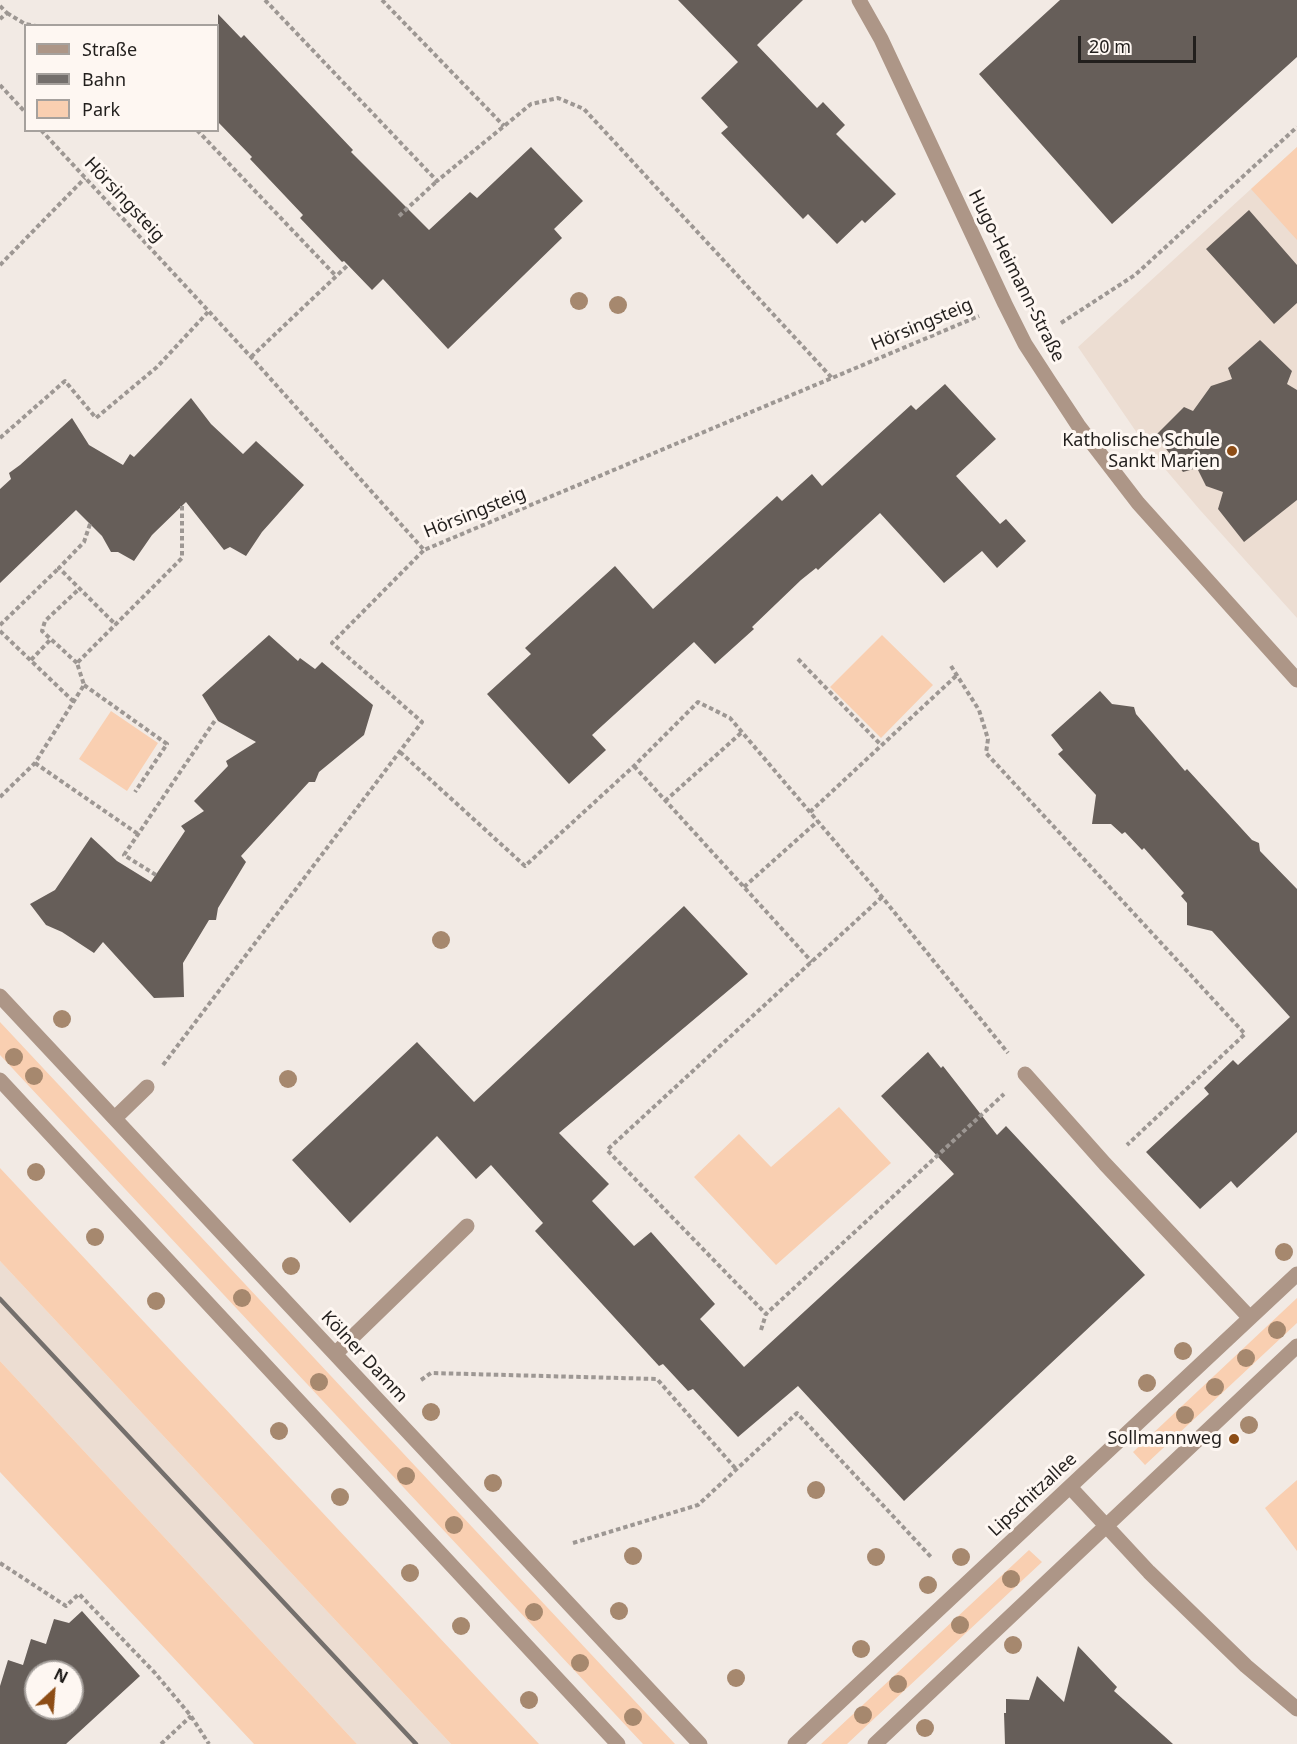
<!DOCTYPE html>
<html>
<head>
<meta charset="utf-8">
<style>
  body { margin:0 }
  #map { position:relative; width:1297px; height:1744px; overflow:hidden; background:#f2eae4; font-family:"Noto Sans",sans-serif }
  canvas { display:block }
  .legend { position:absolute; left:24px; top:24px; width:195px; height:108px; box-sizing:border-box; background:#fef7f2; border:2px solid #a6a19d; margin:0; padding:8px 10px; list-style:none; font-size:18px; color:#221f1d }
  .legend li { display:flex; align-items:center; gap:12px; height:30px }
  .legend b { width:30px; border:2px solid #a6a19d }
  .north { position:absolute; left:24px; top:1660px; width:60px; height:60px; box-sizing:border-box; background:#fef7f2; border:2px solid #a6a19d; border-radius:50%; rotate:26deg; font-size:16px; font-weight:700; line-height:24px; text-align:center; color:#221f1d }
  .north::after { content:''; display:block; margin:auto; width:21px; height:27px; background:#8d4d16; clip-path:polygon(50% 0,100% 100%,50% 72%,0 100%) }
  .scale { position:absolute; left:1078px; top:36px; width:118px; height:27px; box-sizing:border-box; border:3px solid #221f1d; border-top:0; padding-left:8px; font-size:18px; line-height:21px; white-space:nowrap; color:#221f1d; -webkit-text-stroke:4px #fef7f2; paint-order:stroke }
</style>
</head>
<body>
<div id="map">
<canvas width="1297" height="1744"></canvas>
<ul class="legend">
<li><b style="height:8px;background:#ad9687"></b>Straße</li>
<li><b style="height:8px;background:#746f6c"></b>Bahn</li>
<li><b style="height:16px;background:#f9cfb1"></b>Park</li>
</ul>
<div class="north">N</div>
<div class="scale">20 m</div>
</div>
<script>
const context = document.querySelector('canvas').getContext('2d');
context.lineJoin = 'round';
function fill(path, color) {
  context.fillStyle = color;
  context.fill(path, 'evenodd');
}
function poly(rows) {
  const path = new Path2D();
  for (const r of rows) {
    path.moveTo(r[0], r[1]);
    for (let i = 2; i < r.length; i += 2) path.lineTo(r[i], r[i + 1]);
  }
  return path;
}
function stroke(path, color, width, dash) {
  context.strokeStyle = color;
  context.lineWidth = width;
  context.lineCap = dash ? 'butt' : 'round';
  context.setLineDash(dash || []);
  context.stroke(path);
}
function label(font, color, halo, rows, align = 'center') {
  context.font = font + ' "Noto Sans",sans-serif';
  context.lineWidth = 6;
  context.setLineDash([]);
  context.textBaseline = 'middle';
  context.strokeStyle = halo;
  context.fillStyle = color;
  for (const [text, x, y, turn = 0] of rows) {
    context.save();
    context.translate(x, y);
    context.rotate((+turn || 0) * Math.PI / 180);
    context.textAlign = isNaN(turn) ? turn : align;
    if (halo) context.strokeText(text, 0, 0);
    context.fillText(text, 0, 0);
    context.restore();
  }
}
const built = poly([
  [1297,147,1297,618,1200,510,1148,449,1078,347],
  [0,1261,451,1744,357,1744,0,1361]
]);
const green = poly([
  [1297,147,1297,240,1251,189],
  [882,635,933,685,881,738,830,687],
  [111,711,158,743,127,791,79,759],
  [0,1022,675,1744,643,1744,0,1055],
  [839,1107,891,1163,776,1265,694,1177,739,1134,771,1167],
  [0,1168,539,1744,451,1744,0,1261],
  [1297,1298,1297,1323,1145,1465,1133,1452],
  [0,1361,357,1744,254,1744,0,1472],
  [1297,1480,1297,1551,1265,1508],
  [1029,1550,1042,1562,847,1744,821,1744]
]);
const building = poly([
  [678,0,803,0,757,45,817,108,823,102,845,125,836,134,896,194,865,223,862,220,837,244,808,214,803,219,721,133,728,127,701,98,738,62],
  [1060,0,1297,0,1297,57,1112,224,979,74],
  [218,14,241,38,244,35,353,150,351,152,429,230,470,192,477,198,531,147,583,201,554,229,562,238,448,349,383,279,372,290,344,261,342,262,300,218,303,215,250,159,252,157,218,122],
  [1249,210,1297,265,1297,303,1274,324,1206,249],
  [1260,340,1292,371,1287,384,1297,390,1297,500,1244,542,1218,509,1223,492,1206,486,1197,468,1183,472,1156,435,1184,407,1193,411,1211,386,1232,379,1228,368],
  [945,384,996,439,956,476,1000,524,1006,519,1026,541,997,568,982,551,944,583,880,513,818,570,816,568,801,580,752,627,754,629,715,664,694,642,592,735,606,750,569,784,487,694,531,654,525,648,615,566,653,609,777,496,782,501,812,474,822,486,911,405,916,410],
  [191,398,211,424,243,454,256,441,304,485,262,532,246,556,230,547,224,550,186,502,152,535,134,561,118,552,111,552,102,536,76,510,0,583,0,489,11,479,9,473,20,465,72,418,89,445,123,465,130,454,134,457],
  [269,635,298,661,300,658,315,669,322,662,373,705,364,735,319,772,315,782,309,782,241,856,246,862,218,908,216,920,209,920,183,963,184,997,154,998,103,942,94,953,62,932,46,925,30,904,55,890,91,837,117,861,151,882,185,831,181,826,204,811,194,801,228,766,226,761,256,742,218,721,202,695],
  [1100,691,1112,704,1134,707,1136,714,1185,771,1187,769,1252,840,1259,843,1260,851,1297,889,1297,1132,1237,1188,1231,1181,1200,1209,1146,1152,1209,1094,1204,1088,1233,1060,1238,1065,1290,1017,1212,931,1187,925,1187,903,1181,896,1184,893,1144,848,1142,850,1125,832,1122,834,1111,824,1092,824,1096,795,1058,754,1063,750,1051,735],
  [684,906,748,974,559,1133,609,1184,592,1201,634,1246,651,1232,715,1304,700,1319,744,1367,954,1174,881,1096,928,1052,941,1068,943,1066,997,1135,1006,1126,1145,1275,904,1501,798,1386,738,1437,693,1389,688,1391,663,1364,659,1366,535,1231,543,1223,491,1165,476,1179,437,1136,350,1223,292,1160,417,1042,474,1102],
  [82,1611,140,1676,66,1744,0,1744,0,1686,8,1660,23,1665,31,1639,46,1644,54,1619,69,1623],
  [36,1672,72,1672,72,1708,36,1708],
  [1078,1646,1117,1687,1114,1691,1173,1744,1005,1744,1004,1713,1006,1713,1006,1699,1029,1700,1037,1676,1064,1702]
]);
const path = poly([
  [265,0,437,181,531,104,558,98,584,109,832,378],
  [382,0,504,126],
  [0,6,7,13,0,19],
  [7,13,25,24,36,26],
  [0,85,26,113],
  [41,130,251,357,424,550,979,316],
  [197,130,336,276],
  [399,216,437,181],
  [0,265,85,178],
  [1061,323,1135,275,1297,127],
  [251,357,348,265],
  [0,438,65,381,96,418,157,367,208,312],
  [90,524,84,542,59,568,116,625],
  [0,625,59,568],
  [0,631,74,702],
  [798,659,881,745],
  [31,660,51,639],
  [77,663,42,631,45,621,79,589],
  [951,666,979,710,988,739,986,753,1245,1034,1127,1145],
  [84,685,167,744,135,792],
  [400,752,525,866,634,766,698,702,730,718,882,897,1008,1053],
  [35,763,138,834],
  [634,766,812,962],
  [0,797,35,763,84,685,77,663,182,558,182,505],
  [665,801,742,732],
  [810,812,957,675],
  [156,875,124,855,216,719],
  [744,887,818,821],
  [882,897,607,1150,766,1314,1004,1094],
  [163,1065,422,722,332,643,424,550],
  [761,1330,766,1314],
  [421,1380,431,1373,657,1379,736,1469],
  [573,1543,698,1505,797,1413,931,1557],
  [0,1563,66,1606,79,1594,155,1673,191,1716,209,1744],
  [161,1744,191,1716]
]);
const minor = poly([
  [859,0,881,39,1005,304,1025,344,1049,381,1078,425,1138,503,1297,680],
  [0,996,700,1744],
  [1025,1074,1105,1164,1250,1318],
  [0,1080,618,1744],
  [115,1118,147,1087],
  [335,1354,467,1226],
  [1070,1487,1149,1572,1246,1666,1297,1709],
  [795,1744,1297,1274],
  [875,1744,1297,1346]
]);
const rail = poly([
  [0,1299,416,1744]
]);
const trees = [
  [579,301],
  [618,305],
  [441,940],
  [62,1019],
  [14,1057],
  [34,1076],
  [288,1079],
  [36,1172],
  [95,1237],
  [1284,1252],
  [291,1266],
  [242,1298],
  [156,1301],
  [1277,1330],
  [1183,1351],
  [1246,1358],
  [319,1382],
  [1147,1383],
  [1215,1387],
  [431,1412],
  [1185,1415],
  [1249,1425],
  [279,1431],
  [406,1476],
  [493,1483],
  [816,1490],
  [340,1497],
  [454,1525],
  [633,1556],
  [876,1557],
  [961,1557],
  [410,1573],
  [1011,1579],
  [928,1585],
  [619,1611],
  [534,1612],
  [960,1625],
  [461,1626],
  [1013,1645],
  [861,1649],
  [580,1663],
  [736,1678],
  [898,1684],
  [529,1700],
  [863,1715],
  [633,1717],
  [925,1728]
];
const markers = [
  [1232,451,6,"#8d4d16"],
  [1234,1439,6,"#8d4d16"]
];
const streetNames = [
  ["Hörsingsteig",124,200,47],
  ["Hugo-Heimann-Straße",1016,276,63],
  ["Hörsingsteig",922,325,-23],
  ["Hörsingsteig",475,513,-22],
  ["Kölner Damm",364,1357,47],
  ["Lipschitzallee",1033,1495,-43]
];
const poiNames = [
  ["Katholische Schule",1220,441],
  ["Sankt Marien",1220,462],
  ["Sollmannweg",1222,1439]
];
fill(built, '#ecddd2');
fill(green, '#f9cfb1');
fill(building, '#665e59');
stroke(path, '#9d9793', 4, [4.5, 3]);
stroke(minor, '#ad9687', 15);
stroke(rail, '#746f6c', 4.5);
context.fillStyle = '#a6886e';
for (const [x, y] of trees) {
  context.beginPath();
  context.arc(x, y, 9, 0, 2 * Math.PI);
  context.fill();
}
for (const [x, y, r, color] of markers) {
  const dot = new Path2D();
  dot.arc(x, y, r, 0, 2 * Math.PI);
  context.fillStyle = color;
  context.fill(dot);
  stroke(dot, '#fef7f2', 2);
}
label('18px', '#221f1d', '#fef7f2', streetNames);
label('18px', '#221f1d', '#fef7f2', poiNames, 'right');
</script>
</body>
</html>
